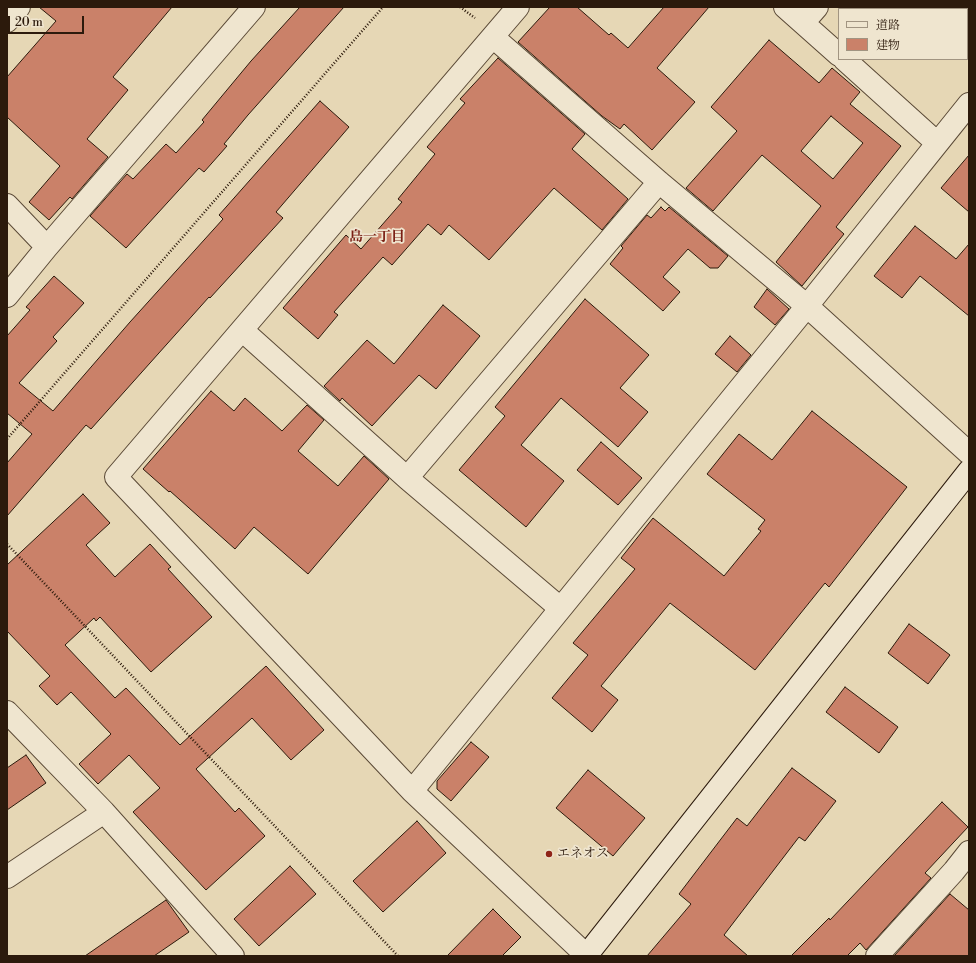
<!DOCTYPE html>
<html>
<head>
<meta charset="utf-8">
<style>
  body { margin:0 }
  #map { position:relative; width:976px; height:963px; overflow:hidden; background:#e6d7b5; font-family:"Libre Bodoni","Noto Serif JP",serif }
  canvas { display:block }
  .frame { position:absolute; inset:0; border:8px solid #2c1a0c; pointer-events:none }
  .legend { position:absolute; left:838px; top:8px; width:130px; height:52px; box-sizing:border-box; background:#efe5cf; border:1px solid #a19481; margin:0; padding:5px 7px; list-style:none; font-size:12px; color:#2c1a0c }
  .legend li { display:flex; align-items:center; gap:8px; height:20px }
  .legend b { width:20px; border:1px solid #a19481 }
  .scale { position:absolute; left:8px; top:16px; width:76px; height:18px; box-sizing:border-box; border:2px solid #2c1a0c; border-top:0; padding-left:5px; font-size:12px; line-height:14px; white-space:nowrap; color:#2c1a0c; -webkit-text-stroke:3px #efe5cf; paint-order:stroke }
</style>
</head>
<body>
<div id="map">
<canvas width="976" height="963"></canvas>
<div class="frame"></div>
<ul class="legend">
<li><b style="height:5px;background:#efe5cf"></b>道路</li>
<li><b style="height:11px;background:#ca8169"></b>建物</li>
</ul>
<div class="scale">20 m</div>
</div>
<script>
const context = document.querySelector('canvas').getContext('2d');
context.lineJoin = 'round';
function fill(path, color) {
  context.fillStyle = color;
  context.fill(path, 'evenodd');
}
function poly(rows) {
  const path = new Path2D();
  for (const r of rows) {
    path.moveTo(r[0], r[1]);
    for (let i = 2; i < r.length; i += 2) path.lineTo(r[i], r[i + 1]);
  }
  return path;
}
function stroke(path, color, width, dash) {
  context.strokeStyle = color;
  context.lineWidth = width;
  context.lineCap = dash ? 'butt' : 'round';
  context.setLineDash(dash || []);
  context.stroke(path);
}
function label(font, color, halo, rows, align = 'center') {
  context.font = font + ' "Libre Bodoni","Noto Serif JP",serif';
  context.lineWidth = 3.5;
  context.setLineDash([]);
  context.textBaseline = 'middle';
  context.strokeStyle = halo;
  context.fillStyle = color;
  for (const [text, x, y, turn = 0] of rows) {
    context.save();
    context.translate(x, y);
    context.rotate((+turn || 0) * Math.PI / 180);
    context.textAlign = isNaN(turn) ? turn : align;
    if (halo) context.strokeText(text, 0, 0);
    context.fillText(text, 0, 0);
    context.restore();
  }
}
const building = poly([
  [39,7,172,7,113,77,128,90,87,139,108,157,72,199,70,197,49,220,29,202,60,166,7,117,7,77,56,21,39,7],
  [300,7,344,7,248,115,224,144,227,146,204,172,199,168,126,248,90,216,127,174,133,179,166,144,176,153,204,122,202,120,251,61,300,7],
  [550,7,577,7,609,35,611,33,628,48,664,7,709,7,657,68,695,102,652,150,624,124,620,129,602,116,518,42,550,7],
  [769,40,819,83,832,68,860,92,850,104,901,146,836,227,844,234,802,286,776,262,821,206,762,155,713,211,686,188,737,131,711,107,769,40],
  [831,116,863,143,833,179,801,151,831,116],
  [498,58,585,134,572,149,628,199,602,230,554,188,489,260,449,225,441,235,428,224,392,265,383,257,334,312,338,315,318,339,283,308,346,235,361,249,402,202,398,199,435,154,427,147,465,103,460,99,498,58],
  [320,101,349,127,276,212,283,218,210,298,209,297,91,429,86,425,7,516,7,463,32,434,7,413,7,336,30,310,26,307,54,276,84,303,53,337,57,341,19,383,53,411,130,322,223,219,219,215,320,101],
  [969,155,969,212,941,188,969,155],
  [661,207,665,211,669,207,728,256,718,268,710,268,688,249,663,277,680,292,663,311,610,264,623,248,621,246,647,215,651,218,661,207],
  [915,226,956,259,969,244,969,316,920,276,902,298,874,276,915,226],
  [767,289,789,309,775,325,754,307,767,289],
  [585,299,649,355,620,388,648,412,618,447,561,398,521,445,564,481,526,527,459,470,505,416,495,407,585,299],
  [443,305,480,336,436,389,419,375,372,426,342,398,340,401,324,386,367,340,394,364,443,305],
  [730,336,751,355,737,372,715,354,730,336],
  [211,391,234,411,245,398,282,431,307,405,324,420,298,451,338,486,364,456,389,479,308,574,254,527,235,549,170,491,169,492,143,469,211,391],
  [812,411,907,487,829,587,825,583,755,670,670,603,601,686,618,700,592,732,552,698,588,655,573,643,635,569,621,558,653,518,724,576,761,531,758,529,765,520,707,474,739,434,772,460,812,411],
  [601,442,642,478,618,505,577,470,601,442],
  [83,494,110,523,86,545,115,577,150,544,171,567,168,569,212,617,151,672,100,617,96,621,94,618,65,645,115,698,126,688,180,745,266,666,324,730,291,760,252,718,196,769,235,812,239,808,265,836,206,890,133,812,160,788,129,755,98,784,79,764,111,734,71,692,57,705,39,686,50,676,7,631,7,565,83,494],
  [909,624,950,655,928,684,888,653,909,624],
  [845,687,898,727,879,753,826,712,845,687],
  [471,742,489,757,451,801,437,789,437,781,471,742],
  [26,755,46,783,7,810,7,768,26,755],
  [792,768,836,801,805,841,799,837,724,935,748,956,647,956,691,904,679,894,737,818,747,826,792,768],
  [588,770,645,818,613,856,556,808,588,770],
  [942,802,968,827,925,873,931,878,866,950,860,943,847,956,791,956,829,918,830,920,942,802],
  [417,821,446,853,383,912,353,881,417,821],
  [290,866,316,894,259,946,234,919,290,866],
  [950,894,969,910,969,956,894,956,950,894],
  [166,900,189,932,154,956,85,956,166,900],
  [493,909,521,937,502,956,447,956,493,909]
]);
const path = poly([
  [460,7,475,18],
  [7,439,383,7],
  [7,544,398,956]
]);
const street = poly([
  [518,7,116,477,412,791,586,955],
  [785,7,839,55],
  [7,21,19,7],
  [803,23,817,7],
  [493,37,659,182,807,306,969,453],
  [844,59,937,143],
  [7,205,47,247,254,7],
  [7,296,47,247],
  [242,330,407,478,560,608],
  [407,478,659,182],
  [7,712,104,812,233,956],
  [412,791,807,306,969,104],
  [7,877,104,812],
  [877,956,954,871,969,852]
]);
const secondary = poly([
  [586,956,969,471]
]);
const markers = [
  [549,854,4,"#8f2418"]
];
const poiNames = [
  ["エネオス",557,854]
];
const neighbourhoodNames = [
  ["島一丁目",377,238]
];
fill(building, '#ca8169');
stroke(building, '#2c1a0c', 1);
stroke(street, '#5a4936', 24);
stroke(secondary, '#2c1a0c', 24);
stroke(path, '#2c1a0c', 2.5, [1, 2]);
stroke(street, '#efe5cf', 22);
stroke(secondary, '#efe5cf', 22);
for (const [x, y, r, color] of markers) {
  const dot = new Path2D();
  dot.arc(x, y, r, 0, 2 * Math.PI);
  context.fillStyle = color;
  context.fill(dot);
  stroke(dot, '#efe5cf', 1.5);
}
label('13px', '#2c1a0c', '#efe5cf', poiNames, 'left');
label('bold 14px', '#7a1f14', '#efe5cf', neighbourhoodNames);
</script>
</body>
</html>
